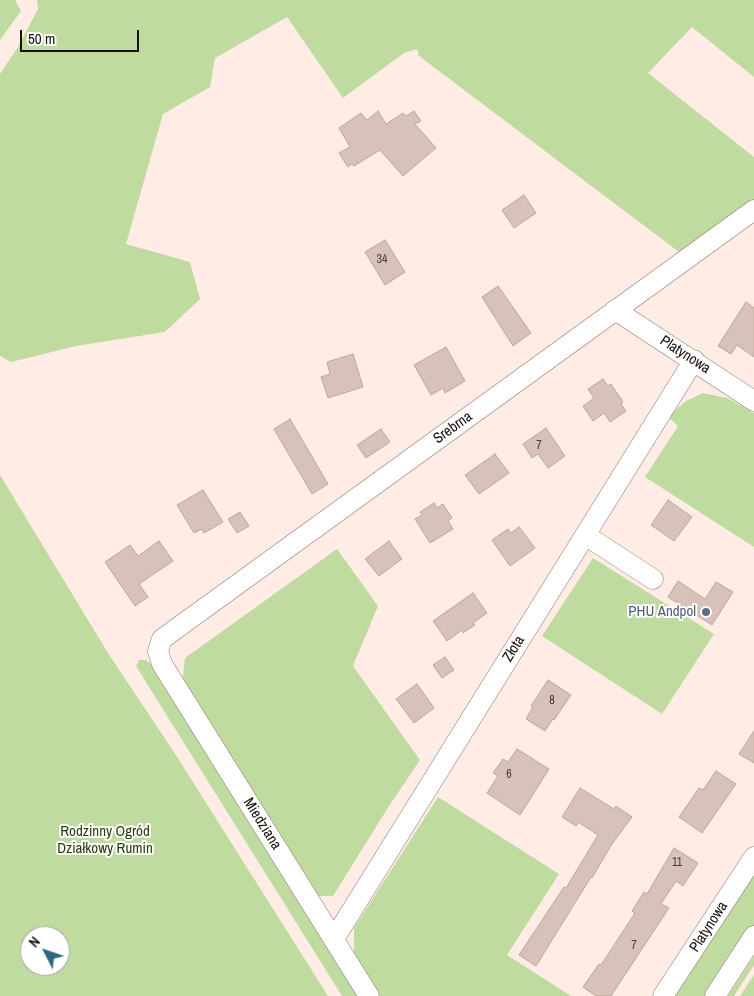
<!DOCTYPE html>
<html>
<head>
<meta charset="utf-8">
<style>
  body { margin:0 }
  #map { position:relative; width:754px; height:996px; overflow:hidden; background:#ffede5; font-family:"Archivo Narrow",sans-serif }
  canvas { display:block }
  .north { position:absolute; left:20px; top:926px; width:50px; height:50px; box-sizing:border-box; background:#fff; border:1px solid #a29f9e; border-radius:50%; rotate:311deg; font-size:14px; font-weight:700; line-height:20px; text-align:center; color:#17100c }
  .north::after { content:''; display:block; margin:auto; width:18px; height:22px; background:#2c6880; clip-path:polygon(50% 0,100% 100%,50% 72%,0 100%) }
  .scale { position:absolute; left:20px; top:30px; width:119px; height:22px; box-sizing:border-box; border:2px solid #17100c; border-top:0; padding-left:6px; font-size:15px; line-height:18px; white-space:nowrap; color:#17100c; -webkit-text-stroke:4px #fff; paint-order:stroke }
</style>
</head>
<body>
<div id="map">
<canvas width="754" height="996"></canvas>
<div class="north">N</div>
<div class="scale">50 m</div>
</div>
<script>
const context = document.querySelector('canvas').getContext('2d');
context.lineJoin = 'round';
function fill(path, color) {
  context.fillStyle = color;
  context.fill(path, 'evenodd');
}
function poly(rows) {
  const path = new Path2D();
  for (const r of rows) {
    path.moveTo(r[0], r[1]);
    for (let i = 2; i < r.length; i += 2) path.lineTo(r[i], r[i + 1]);
  }
  return path;
}
function stroke(path, color, width, dash) {
  context.strokeStyle = color;
  context.lineWidth = width;
  context.lineCap = dash ? 'butt' : 'round';
  context.setLineDash(dash || []);
  context.stroke(path);
}
function label(font, color, halo, rows, align = 'center') {
  context.font = font + ' "Archivo Narrow",sans-serif';
  context.lineWidth = 4;
  context.setLineDash([]);
  context.textBaseline = 'middle';
  context.strokeStyle = halo;
  context.fillStyle = color;
  for (const [text, x, y, turn = 0] of rows) {
    context.save();
    context.translate(x, y);
    context.rotate((+turn || 0) * Math.PI / 180);
    context.textAlign = isNaN(turn) ? turn : align;
    if (halo) context.strokeText(text, 0, 0);
    context.fillText(text, 0, 0);
    context.restore();
  }
}
const green = poly([
  [0,0,15,0,21,11,0,40],
  [37,0,754,0,754,77,692,27,648,73,754,157,754,203,683,255,419,56,417,49,404,53,343,98,287,17,215,58,210,87,163,114,126,244,190,262,200,299,165,332,76,346,11,362,0,356,0,74,18,47,38,9],
  [703,393,727,398,754,413,754,547,645,477,678,426,669,418,673,412,686,401],
  [0,475,108,653,174,752,328,996,0,996],
  [30,936,60,936,60,966,30,966],
  [337,549,378,606,353,666,420,760,389,806,333,896,315,896,182,685,185,658],
  [593,558,714,634,662,714,542,636],
  [139,660,146,660,155,667,362,996,342,996,136,666],
  [438,797,559,874,507,955,571,996,380,996,354,955,354,928],
  [754,866,754,925,708,996,672,996],
  [754,956,754,965,734,996,728,996],
  [754,975,754,996,740,996]
]);
const building = poly([
  [378,111,386,124,403,113,406,116,414,111,421,121,415,124,436,148,403,176,380,150,354,166,352,164,348,167,339,153,350,147,339,128,361,113,367,120,378,111],
  [524,195,536,213,514,228,502,210,524,195],
  [385,240,405,272,385,285,365,252,385,240],
  [498,286,531,333,513,346,482,297,498,286],
  [746,302,754,308,754,357,737,345,731,354,718,346,746,302],
  [446,347,465,381,445,393,443,388,431,395,414,365,446,347],
  [353,354,363,387,328,398,321,377,330,374,327,362,353,354],
  [603,379,608,386,611,384,623,402,621,404,626,411,610,422,604,413,593,421,583,406,594,398,588,389,603,379],
  [290,419,328,484,312,494,274,429,290,419],
  [546,428,565,456,548,468,538,454,532,458,523,444,546,428],
  [381,429,390,442,366,458,357,445,381,429],
  [495,454,509,473,479,494,465,475,495,454],
  [203,490,223,522,204,533,202,529,194,533,177,505,203,490],
  [668,500,692,517,674,541,651,525,668,500],
  [434,503,437,508,443,504,452,518,448,521,453,529,430,543,415,519,422,515,420,512,434,503],
  [240,512,249,526,237,533,228,519,240,512],
  [519,527,535,548,510,566,492,540,508,529,511,533,519,527],
  [159,541,173,561,139,584,148,597,135,606,105,562,130,545,138,556,159,541],
  [389,541,402,559,379,576,365,559,389,541],
  [678,581,705,599,716,582,733,592,712,625,668,597,678,581],
  [473,593,487,613,473,623,475,625,463,633,462,630,447,641,433,621,473,593],
  [445,657,454,670,442,678,433,665,445,657],
  [548,680,571,695,554,720,553,719,545,731,526,719,533,707,531,706,548,680],
  [417,684,434,708,414,723,396,699,417,684],
  [754,731,754,763,739,754,754,731],
  [517,749,549,769,520,815,487,793,498,776,493,773,503,759,508,762,517,749],
  [716,771,736,784,702,833,679,817,699,788,703,790,716,771],
  [580,788,614,809,616,806,632,817,612,844,592,878,591,877,536,966,519,955,564,887,566,888,598,835,578,822,576,826,562,817,580,788],
  [674,848,698,863,683,886,676,881,661,904,669,908,611,996,596,996,583,987,599,964,601,965,635,913,632,911,644,892,647,894,674,848]
]);
const minor = poly([
  [615,310,754,401],
  [585,535,653,579],
  [334,939,694,360],
  [369,996,162,664,158,651,162,639,754,210],
  [663,996,754,857],
  [715,996,754,936]
]);
const markers = [
  [706,612,5,"#5c6f8a"]
];
const numberNames = [
  ["34",382,260],
  ["7",539,446],
  ["8",552,701],
  ["6",509,775],
  ["11",677,863],
  ["7",634,946]
];
const streetNames = [
  ["Platynowa",685,355,33],
  ["Srebrna",453,428,-36],
  ["Złota",514,649,-58],
  ["Miedziana",262,824,58],
  ["Platynowa",709,927,-57]
];
const serviceNames = [
  ["PHU Andpol",696,612]
];
const parkNames = [
  ["Rodzinny Ogród",105,832],
  ["Działkowy Rumin",105,849]
];
fill(green, '#bfdba0');
fill(building, '#d7c1b8');
stroke(building, '#bba69d', 1);
stroke(minor, '#8a766e', 21);
stroke(minor, '#fff', 20);
for (const [x, y, r, color] of markers) {
  const dot = new Path2D();
  dot.arc(x, y, r, 0, 2 * Math.PI);
  context.fillStyle = color;
  context.fill(dot);
  stroke(dot, '#fff', 2);
}
label('12px', '#473c37', null, numberNames);
label('15px', '#17100c', '#fff', streetNames);
label('15px', '#4e5e75', '#fff', serviceNames, 'right');
label('15px', '#293d0b', '#fff', parkNames);
</script>
</body>
</html>
